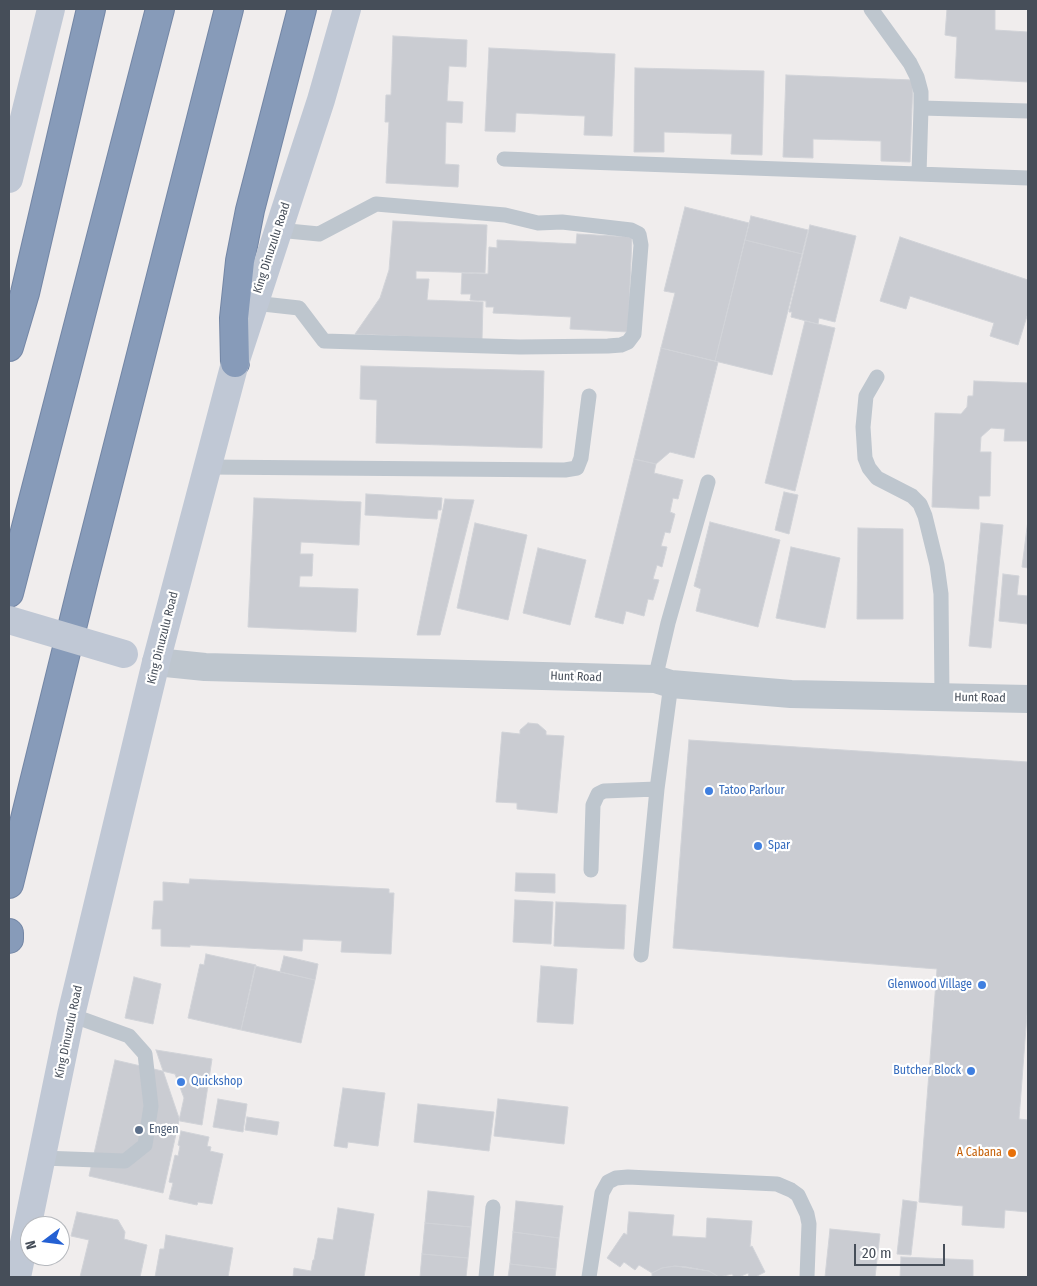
<!DOCTYPE html>
<html>
<head>
<meta charset="utf-8">
<style>
  body { margin:0 }
  #map { position:relative; width:1037px; height:1286px; overflow:hidden; background:#f0eded; font-family:"Fira Sans Condensed",sans-serif }
  canvas { display:block }
  .frame { position:absolute; inset:0; border:10px solid #464e59; pointer-events:none }
  .north { position:absolute; left:20px; top:1216px; width:50px; height:50px; box-sizing:border-box; background:#fff; border:1px solid #b5b8bd; border-radius:50%; rotate:255deg; font-size:14px; font-weight:700; line-height:20px; text-align:center; color:#464e59 }
  .north::after { content:''; display:block; margin:auto; width:18px; height:22px; background:#2460d3; clip-path:polygon(50% 0,100% 100%,50% 72%,0 100%) }
  .scale { position:absolute; left:854px; top:1244px; width:91px; height:22px; box-sizing:border-box; border:2px solid #464e59; border-top:0; padding-left:6px; font-size:15px; line-height:18px; white-space:nowrap; color:#464e59; -webkit-text-stroke:4px #fff; paint-order:stroke }
</style>
</head>
<body>
<div id="map">
<canvas width="1037" height="1286"></canvas>
<div class="frame"></div>
<div class="north">N</div>
<div class="scale">20 m</div>
</div>
<script>
const context = document.querySelector('canvas').getContext('2d');
context.lineJoin = 'round';
function fill(path, color) {
  context.fillStyle = color;
  context.fill(path, 'evenodd');
}
function poly(rows) {
  const path = new Path2D();
  for (const r of rows) {
    path.moveTo(r[0], r[1]);
    for (let i = 2; i < r.length; i += 2) path.lineTo(r[i], r[i + 1]);
  }
  return path;
}
function stroke(path, color, width, dash) {
  context.strokeStyle = color;
  context.lineWidth = width;
  context.lineCap = dash ? 'butt' : 'round';
  context.setLineDash(dash || []);
  context.stroke(path);
}
function label(font, color, halo, rows, align = 'center') {
  context.font = font + ' "Fira Sans Condensed",sans-serif';
  context.lineWidth = 4.5;
  context.setLineDash([]);
  context.textBaseline = 'middle';
  context.strokeStyle = halo;
  context.fillStyle = color;
  for (const [text, x, y, turn = 0] of rows) {
    context.save();
    context.translate(x, y);
    context.rotate((+turn || 0) * Math.PI / 180);
    context.textAlign = isNaN(turn) ? turn : align;
    if (halo) context.strokeText(text, 0, 0);
    context.fillText(text, 0, 0);
    context.restore();
  }
}
const building = poly([
  [947,9,995,9,995,30,1028,32,1028,82,955,78,957,37,945,35,947,9],
  [393,36,467,40,466,67,449,66,447,101,463,102,462,123,446,122,445,164,459,165,458,187,386,183,389,122,385,122,386,95,391,95,393,36],
  [489,48,615,54,612,136,584,135,585,116,516,113,515,132,485,131,489,48],
  [635,68,764,71,762,155,731,154,732,134,664,132,664,152,634,152,635,68],
  [786,75,913,80,910,162,881,161,881,141,813,139,813,158,783,157,786,75],
  [685,207,749,223,715,361,661,348,675,293,664,291,685,207],
  [751,216,808,230,802,254,745,240,751,216],
  [393,221,487,225,485,273,416,271,416,279,429,279,427,300,483,302,482,340,355,334,380,298,389,270,393,221],
  [810,225,856,236,835,322,819,318,818,324,791,317,792,312,789,312,810,225],
  [577,234,632,237,628,332,570,329,571,317,493,313,494,307,486,307,486,301,470,300,471,294,461,294,462,273,488,274,489,247,497,248,497,240,576,244,577,234],
  [900,237,1028,280,1028,313,1018,345,990,336,994,323,910,296,906,309,880,301,900,237],
  [745,240,802,254,772,375,715,361,745,240],
  [805,321,835,328,795,491,765,483,805,321],
  [661,348,718,362,694,458,670,452,656,464,634,459,661,348],
  [361,366,544,371,542,448,376,443,377,400,360,399,361,366],
  [974,381,1028,383,1028,441,1004,441,1005,429,991,428,981,437,980,452,991,452,990,496,979,496,979,509,932,507,935,413,961,414,967,407,968,396,973,396,974,381],
  [634,459,656,464,654,473,683,480,678,499,673,498,670,512,675,514,670,533,665,532,661,546,667,547,662,567,657,565,653,579,659,580,653,600,648,599,644,616,626,611,623,624,595,617,634,459],
  [784,492,798,495,789,534,775,530,784,492],
  [366,494,442,498,441,510,438,510,437,519,365,515,366,494],
  [254,498,361,502,359,545,301,542,300,554,313,554,312,576,300,576,299,587,358,589,356,632,248,627,254,498],
  [445,499,474,500,440,635,417,635,445,499],
  [1028,520,1028,568,1022,567,1028,520],
  [710,522,780,540,758,627,696,611,701,589,694,586,710,522],
  [475,523,527,535,508,620,457,608,475,523],
  [981,523,1003,525,991,648,969,646,981,523],
  [858,528,903,529,903,619,857,619,858,528],
  [791,547,840,558,825,628,776,618,791,547],
  [538,548,586,560,570,625,523,613,538,548],
  [1003,574,1019,576,1017,595,1028,596,1027,624,999,621,1003,574],
  [528,723,538,724,546,731,546,735,564,736,557,813,517,809,517,803,496,802,502,732,520,734,520,730,528,723],
  [689,740,1028,762,1028,1001,1019,1119,1028,1120,1028,1212,1005,1210,1004,1228,962,1225,963,1206,919,1202,937,969,673,948,689,740],
  [516,873,555,874,555,893,515,891,516,873],
  [190,879,389,889,389,893,394,893,391,954,341,952,342,941,303,939,302,951,190,945,190,947,161,946,161,929,152,929,154,901,163,901,163,882,189,884,190,879],
  [515,900,553,902,551,944,513,942,515,900],
  [556,902,626,905,624,949,554,946,556,902],
  [206,954,256,965,241,1030,188,1018,200,964,204,965,206,954],
  [284,956,318,964,315,980,280,972,284,956],
  [255,966,315,980,301,1043,241,1030,255,966],
  [541,966,577,969,573,1024,537,1022,541,966],
  [134,977,161,984,153,1024,125,1018,134,977],
  [156,1050,212,1059,202,1125,180,1121,156,1050],
  [115,1060,175,1074,184,1098,163,1193,89,1176,115,1060],
  [343,1088,385,1093,378,1146,348,1142,347,1148,334,1146,343,1088],
  [218,1099,247,1104,243,1132,213,1127,218,1099],
  [498,1099,568,1107,564,1144,494,1136,498,1099],
  [418,1104,494,1112,489,1151,414,1142,418,1104],
  [247,1117,279,1122,277,1135,245,1130,247,1117],
  [181,1131,209,1137,207,1146,211,1147,210,1151,223,1154,212,1204,198,1202,197,1205,169,1199,173,1183,169,1182,175,1155,178,1156,180,1146,178,1145,181,1131],
  [428,1191,474,1196,471,1227,425,1223,428,1191],
  [903,1200,917,1202,911,1255,897,1254,903,1200],
  [516,1201,563,1206,559,1238,513,1232,516,1201],
  [338,1208,374,1214,364,1277,293,1277,294,1268,311,1271,313,1260,314,1260,318,1238,333,1240,338,1208],
  [77,1212,118,1220,125,1232,124,1239,147,1245,140,1277,80,1277,89,1240,71,1236,77,1212],
  [629,1212,674,1215,672,1236,706,1238,707,1218,752,1221,750,1247,752,1246,765,1272,755,1277,749,1277,748,1273,739,1277,734,1277,732,1274,719,1277,709,1271,687,1267,675,1266,662,1268,652,1273,639,1265,635,1270,624,1262,620,1267,607,1258,624,1233,627,1235,629,1212],
  [425,1223,471,1227,468,1258,422,1254,425,1223],
  [830,1229,880,1234,875,1277,825,1277,830,1229],
  [513,1232,559,1238,556,1269,510,1264,513,1232],
  [166,1235,233,1248,228,1277,155,1277,160,1249,164,1249,166,1235],
  [422,1254,468,1258,466,1277,420,1277,422,1254],
  [901,1257,973,1260,973,1277,900,1277,901,1257],
  [510,1264,556,1269,555,1277,508,1277,510,1264],
  [675,1266,709,1271,719,1277,652,1277,652,1273,662,1268,675,1266]
]);
const lane = poly([
  [871,9,910,63,917,77,921,92,921,108,919,174],
  [921,108,1028,111],
  [504,159,1028,178],
  [254,303,299,308,324,341,520,347,608,346,621,345,628,342,634,334,641,245,639,234,631,230,562,222,538,223,505,215,376,204,319,234,278,230],
  [877,377,866,396,863,427,865,458,869,468,877,478,912,496,920,504,925,516,937,565,941,594,942,697],
  [207,467,565,470,577,468,581,458,589,396],
  [655,679,668,623,708,482],
  [591,870,593,805,598,794,604,791,657,789,671,684],
  [641,955,657,789],
  [42,1158,125,1161,145,1145,151,1106,145,1054,129,1036,71,1015],
  [486,1277,493,1207],
  [589,1277,602,1193,608,1182,616,1178,628,1177,777,1184,791,1190,798,1195,807,1214,809,1224,807,1277]
]);
const street = poly([
  [156,662,205,667,655,679,671,684,791,694,1028,699]
]);
const secondary = poly([
  [9,179,51,9],
  [17,1277,71,1015,156,662,235,363,321,100,347,9]
]);
const highway = poly([
  [9,347,25,293,91,9],
  [235,363,234,318,240,261,250,210,302,9],
  [9,593,160,9],
  [9,884,84,579,229,9],
  [9,933,9,939]
]);
const secondaryBridge = poly([
  [9,620,124,654]
]);
const markers = [
  [709,791,5,"#3f7fe0"],
  [758,846,5,"#3f7fe0"],
  [982,985,5,"#3f7fe0"],
  [971,1071,5,"#3f7fe0"],
  [181,1082,5,"#3f7fe0"],
  [139,1130,5,"#5c6f8a"],
  [1012,1153,5,"#e8710a"]
];
const streetNames = [
  ["King Dinuzulu Road",272,248,-72],
  ["King Dinuzulu Road",163,638,-76],
  ["Hunt Road",576,677,2],
  ["Hunt Road",980,698,1],
  ["King Dinuzulu Road",69,1032,-78]
];
const shopNames = [
  ["Tatoo Parlour",719,791],
  ["Spar",768,846],
  ["Glenwood Village",972,985,"right"],
  ["Butcher Block",961,1071,"right"],
  ["Quickshop",191,1082]
];
const serviceNames = [
  ["Engen",149,1130]
];
const foodNames = [
  ["A Cabana",1002,1153]
];
fill(building, '#caccd2');
stroke(building, '#d1d3d8', 1);
stroke(highway, '#7386a5', 30);
stroke(lane, '#bec6ce', 15);
stroke(street, '#bec6ce', 28);
stroke(secondary, '#c0c8d5', 28);
stroke(highway, '#879bb9', 28);
stroke(secondaryBridge, '#c0c8d5', 28);
for (const [x, y, r, color] of markers) {
  const dot = new Path2D();
  dot.arc(x, y, r, 0, 2 * Math.PI);
  context.fillStyle = color;
  context.fill(dot);
  stroke(dot, '#fff', 2);
}
label('12px', '#464e59', '#fff', streetNames);
label('12px', '#366cbe', '#fff', shopNames, 'left');
label('12px', '#4e5e75', '#fff', serviceNames, 'left');
label('12px', '#c56008', '#fff', foodNames, 'right');
</script>
</body>
</html>
